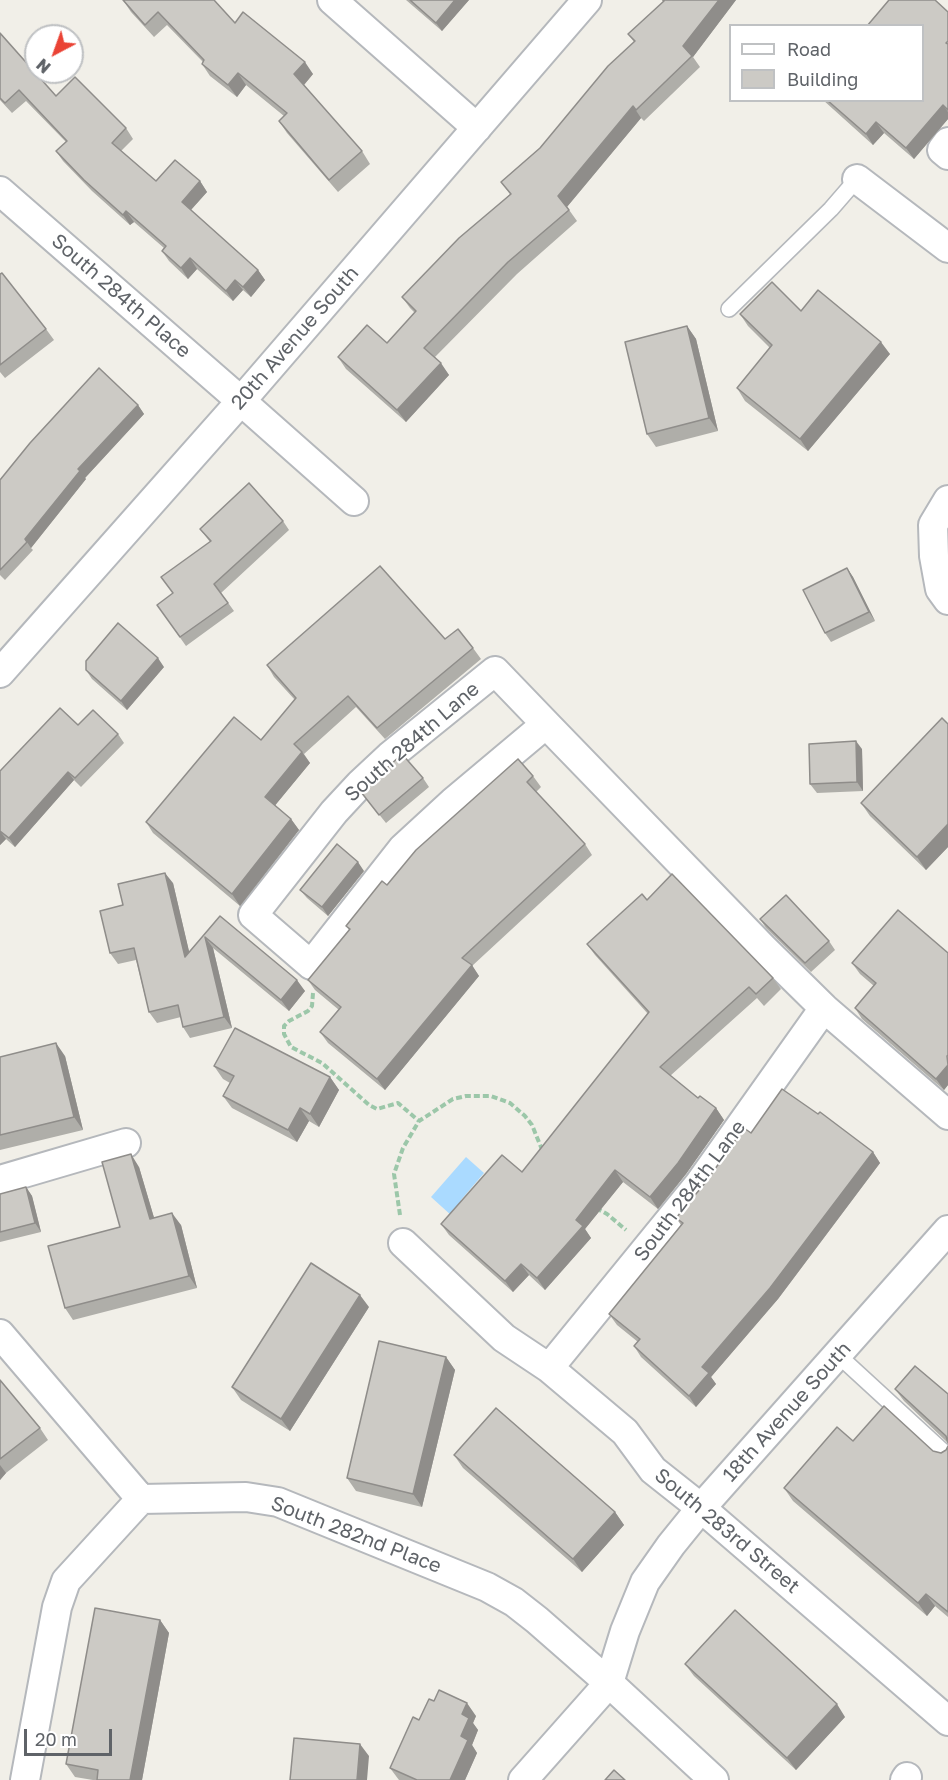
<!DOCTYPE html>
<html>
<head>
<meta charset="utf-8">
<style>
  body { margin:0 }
  #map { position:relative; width:948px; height:1780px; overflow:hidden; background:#f1efe8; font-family:"Golos Text",sans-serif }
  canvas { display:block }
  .legend { position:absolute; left:729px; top:24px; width:195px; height:78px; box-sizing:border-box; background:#fff; border:2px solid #bfc1c3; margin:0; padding:8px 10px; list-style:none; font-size:18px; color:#5f6368 }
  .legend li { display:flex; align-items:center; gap:12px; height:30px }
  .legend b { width:30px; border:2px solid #bfc1c3 }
  .north { position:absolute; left:24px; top:24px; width:60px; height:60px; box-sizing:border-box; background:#fff; border:2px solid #bfc1c3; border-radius:50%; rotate:221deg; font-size:16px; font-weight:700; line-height:24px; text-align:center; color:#5f6368 }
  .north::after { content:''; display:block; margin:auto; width:21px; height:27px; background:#ea4335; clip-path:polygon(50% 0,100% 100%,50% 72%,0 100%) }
  .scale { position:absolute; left:24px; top:1729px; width:88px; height:27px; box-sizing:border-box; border:3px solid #5f6368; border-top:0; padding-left:8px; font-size:18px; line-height:21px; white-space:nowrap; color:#5f6368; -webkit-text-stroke:4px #fff; paint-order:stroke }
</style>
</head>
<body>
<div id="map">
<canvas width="948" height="1780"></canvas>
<ul class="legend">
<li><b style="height:8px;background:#fff"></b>Road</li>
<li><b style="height:16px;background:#cccac5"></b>Building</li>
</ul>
<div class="north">N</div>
<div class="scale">20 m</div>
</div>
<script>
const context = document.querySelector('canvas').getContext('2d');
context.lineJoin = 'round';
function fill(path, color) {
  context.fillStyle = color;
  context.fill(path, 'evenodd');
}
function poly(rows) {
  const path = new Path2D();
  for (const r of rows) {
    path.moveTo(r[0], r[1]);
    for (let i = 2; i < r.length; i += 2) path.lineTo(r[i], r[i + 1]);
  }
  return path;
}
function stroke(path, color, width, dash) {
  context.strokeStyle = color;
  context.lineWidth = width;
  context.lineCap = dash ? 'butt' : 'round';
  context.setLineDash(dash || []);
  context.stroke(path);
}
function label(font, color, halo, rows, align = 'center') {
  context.font = font + ' "Golos Text",sans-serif';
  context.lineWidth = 4.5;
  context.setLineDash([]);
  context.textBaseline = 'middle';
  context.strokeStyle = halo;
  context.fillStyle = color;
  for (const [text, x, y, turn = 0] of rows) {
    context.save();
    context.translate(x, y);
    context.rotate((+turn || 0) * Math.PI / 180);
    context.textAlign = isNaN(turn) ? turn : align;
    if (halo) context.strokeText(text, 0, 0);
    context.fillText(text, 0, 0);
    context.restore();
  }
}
const water = poly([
  [466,1157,484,1173,461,1200,464,1203,452,1216,431,1197]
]);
const path = poly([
  [313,993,312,1006,308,1011,289,1021,284,1026,284,1034,291,1047,322,1063,369,1105,377,1109,398,1103,419,1121],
  [596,1208,607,1214,626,1230],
  [400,1215,394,1174,403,1148,419,1121,453,1099,466,1096,491,1096,510,1103,525,1116,532,1125,543,1152]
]);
const lane = poly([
  [729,309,831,209,857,179],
  [838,1355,948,1456]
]);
const street = poly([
  [332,0,477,128],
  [948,142,942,150,948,155],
  [857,179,948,248],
  [0,191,241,401,354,501],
  [948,500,933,525,934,556,940,589,948,600],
  [0,673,241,401,587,0],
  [546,724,453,802,403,848,311,965,253,915,334,812,360,784,390,756,495,671,546,724,763,948,824,1008,948,1115],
  [0,1180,126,1143],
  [403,1243,504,1338,549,1368,625,1432,653,1470,701,1508,948,1721],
  [0,1334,141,1499,246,1497,278,1502,487,1587,514,1602,537,1620,609,1683,714,1780],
  [549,1368,699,1184,824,1008],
  [25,1780,57,1607,66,1581,141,1499],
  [523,1780,609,1683,625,1631,645,1582,671,1545,701,1508,948,1230],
  [905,1780,907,1777]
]);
const wall = poly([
  [123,0,235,23,313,74,304,85,362,151,370,164,338,192,287,133,279,121,284,116,246,85,237,97,210,76,202,64,203,62,167,25,154,37,131,12],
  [406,0,469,0,442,31],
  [662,0,736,0,693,57,700,67,644,121,641,118,567,207,577,221,517,274,435,357,449,375,406,422,346,369,338,357,387,343,415,313,410,308,402,297,510,194,501,182,540,148,634,42,628,34,663,2],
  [888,0,935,0,948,12,948,119,914,159,884,133,873,145,823,100,922,100],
  [0,33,56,96,126,128,133,139,121,151,156,181,200,181,207,192,191,210,258,270,265,280,251,297,243,290,233,301,197,269,188,279,169,261,162,251,164,248,134,222,130,225,92,191,63,161,56,151,66,142,26,101,12,113,0,100],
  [0,274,46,329,54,340,5,378,0,372],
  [801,311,890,354,808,451,745,401,737,388,770,348,748,326,740,314],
  [687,326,696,339,718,431,656,447,647,434],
  [138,405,144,414,85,478,86,479,31,548,33,550,5,580,0,575,0,480],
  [283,521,289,530,221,593,234,611,186,646,157,605,173,594,210,542,200,529],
  [847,568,853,577,875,621,831,642,825,633],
  [445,639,473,648,481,659,385,739,356,707,304,754,310,763,275,805,291,819,299,830,240,906,153,833,146,822,261,740,295,700,274,677,267,665],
  [164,667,127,710,92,679,86,670],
  [948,724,948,847,926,870,870,816,861,803],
  [78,725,118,734,124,743,81,787,74,780,15,847,6,839,0,845,0,771],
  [862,749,863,791,817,793,810,784],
  [533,776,541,787,536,792,585,844,592,855,472,966,479,976,385,1090,328,1043,320,1032,339,1010,315,990,308,980,349,930,346,926,387,885],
  [423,778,429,787,386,823,361,792],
  [364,871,328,916,307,898,300,890],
  [173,883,189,952,220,916,305,991,289,1011,213,948,232,1028,190,1038,183,1027,181,1017,157,1023,149,1012,136,960,118,964,110,953,123,905],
  [647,900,773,978,781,989,764,1006,757,998,670,1076,698,1098,716,1108,724,1120,686,1174,658,1209,623,1182,585,1229,591,1238,545,1290,529,1275,513,1292,449,1235,441,1224,522,1172,648,1014,595,955,587,944],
  [760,919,829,941,835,950,811,972,766,928],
  [948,953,948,1085,944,1090,862,1019,855,1008,874,986,860,974,852,963],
  [65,1056,83,1130,0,1150,0,1057],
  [214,1066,330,1077,339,1090,319,1127,309,1121,297,1142,232,1108,223,1096,230,1083,223,1079],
  [751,1133,873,1152,880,1163,778,1299,711,1377,716,1384,696,1407,641,1357,634,1346,638,1342,617,1325,609,1314,681,1225,676,1218],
  [139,1167,154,1218,181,1225,197,1288,73,1320,65,1308,120,1227],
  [26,1187,32,1196,41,1232,0,1242,0,1194],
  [369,1307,290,1431,241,1400,232,1387],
  [446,1357,455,1370,422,1507,356,1491,347,1478],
  [0,1380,40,1428,48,1440,6,1473,0,1480],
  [895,1389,948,1394,948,1443,904,1401],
  [853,1441,933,1451,941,1453,946,1450,948,1446,948,1617,935,1606,927,1616,793,1501,784,1488],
  [454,1455,615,1512,624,1525,582,1572,463,1468],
  [160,1620,169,1633,142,1780,93,1780,75,1777,66,1764],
  [685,1664,845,1717,796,1770,694,1676],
  [434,1701,476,1716,473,1723,478,1730,472,1745,477,1753,465,1780,399,1780,390,1768,419,1720]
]);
const shadedWall = poly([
  [455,0,469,0,442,31,436,23],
  [719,0,736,0,693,57,683,46],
  [305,62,313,74,303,86,294,74],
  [238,73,246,85,237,97,228,85],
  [943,105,948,112,948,119,914,159,906,148],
  [633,106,641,118,566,208,558,196],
  [876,122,884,133,873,145,866,134],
  [200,181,207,192,189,212,182,202],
  [126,211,134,222,130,225,123,215],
  [190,258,197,269,188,279,181,268],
  [258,270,265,280,251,297,243,287],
  [235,280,243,290,233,301,226,291],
  [687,326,696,339,718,431,709,418],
  [881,342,890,354,808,451,800,439],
  [441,363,449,375,406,422,397,410],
  [138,405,144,414,85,478,86,479,31,548,25,539,78,469],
  [847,568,853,577,875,621,869,612],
  [158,658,164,667,127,710,121,701],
  [856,741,862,749,863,791,857,782],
  [302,752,310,763,273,808,265,797],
  [68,772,74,780,15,847,9,838],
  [291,819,299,830,240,906,232,894],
  [948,824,948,847,926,870,917,857],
  [0,831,6,839,0,845],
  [358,862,364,871,328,916,322,907],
  [165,873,173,883,193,968,185,957],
  [205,937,213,948,232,1028,224,1017],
  [472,965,479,976,385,1090,377,1079],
  [297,980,305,991,289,1011,281,1000],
  [56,1043,65,1056,83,1130,74,1117],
  [948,1065,948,1085,944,1090,936,1079],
  [330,1077,339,1090,319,1127,310,1114],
  [300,1108,309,1121,297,1142,288,1130],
  [716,1108,724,1120,686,1174,658,1209,650,1197],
  [873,1152,880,1163,778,1299,711,1377,716,1384,696,1407,689,1396,702,1367],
  [131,1154,139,1167,158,1231,150,1219],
  [615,1170,623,1182,585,1229,591,1238,545,1290,537,1278,576,1220],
  [26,1187,32,1196,41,1232,35,1223],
  [172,1213,181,1225,197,1288,189,1276],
  [521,1264,529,1275,513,1292,505,1281],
  [360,1295,369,1307,290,1431,281,1419],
  [446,1357,455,1370,422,1507,413,1494],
  [0,1465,6,1473,0,1480],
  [615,1512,624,1525,582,1572,573,1559],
  [926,1594,935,1606,927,1616,918,1603],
  [160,1620,169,1633,142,1780,130,1780],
  [467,1703,476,1716,473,1723,478,1730,472,1745,477,1753,465,1780,450,1780,461,1736,462,1714],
  [837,1704,845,1717,796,1770,787,1758],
  [360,1744,369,1756,367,1780,357,1780]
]);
const building = poly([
  [123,0,214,0,235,23,243,12,305,62,294,74,362,151,329,180,279,121,287,113,238,73,228,85,202,64,204,60,158,12,145,25,123,0],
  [410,0,455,0,436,23,410,0],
  [663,0,719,0,683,46,692,56,636,110,633,106,558,196,569,210,508,262,424,348,441,363,397,410,338,357,367,325,387,343,416,311,402,297,459,238,511,194,501,182,540,148,608,66,635,41,628,34,664,1,663,0],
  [889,0,935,0,948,12,948,41,946,43,948,44,948,110,943,105,906,148,876,122,866,134,827,100,922,100,922,26,867,26,889,0],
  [0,33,56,96,75,77,126,128,112,143,156,181,175,160,200,181,182,202,258,270,243,287,235,280,226,291,190,258,181,268,162,251,166,246,126,211,123,215,84,180,56,151,67,141,19,90,5,103,0,98,0,33],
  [2,273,46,329,0,365,0,274,2,273],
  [772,282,801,311,818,290,881,342,800,439,737,388,772,345,740,314,772,282],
  [687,326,709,418,647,434,625,342,687,326],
  [99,368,138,405,78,469,80,471,25,539,27,542,0,570,0,480,30,443,99,368],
  [249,483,283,521,214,584,228,603,180,637,157,605,173,593,161,577,211,541,200,529,249,483],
  [380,566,445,639,458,629,473,648,377,728,348,696,294,744,302,752,265,797,291,819,232,894,146,822,234,717,261,740,296,698,267,665,380,566],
  [847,568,869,612,825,633,803,590,847,568],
  [118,623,158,658,121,701,86,670,86,661,118,623],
  [60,708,78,725,93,710,118,734,75,778,68,772,9,838,0,831,0,771,60,708],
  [942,718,948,724,948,824,917,857,861,803,942,718],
  [856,741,857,782,810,784,809,744,856,741],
  [402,754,423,778,379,815,361,792,402,754],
  [518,759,533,776,527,782,585,844,462,958,472,965,377,1079,320,1032,341,1007,308,980,350,929,346,926,382,881,387,885,416,850,518,759],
  [337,844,358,862,322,907,300,890,337,844],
  [165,873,185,957,220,916,297,980,281,1000,205,937,224,1017,183,1027,178,1005,149,1012,134,948,110,953,100,911,123,905,118,884,165,873],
  [672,874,773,978,756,994,749,987,660,1067,698,1098,700,1096,716,1108,678,1163,650,1197,615,1170,576,1220,583,1226,537,1278,521,1264,505,1281,441,1224,502,1155,522,1172,649,1012,587,944,642,894,647,900,672,874],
  [786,895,829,941,805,963,760,919,786,895],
  [898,910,948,953,948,1055,947,1056,948,1065,936,1079,855,1008,876,983,852,963,898,910],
  [235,1028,330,1077,310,1114,300,1108,288,1130,223,1096,234,1076,214,1066,235,1028],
  [56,1043,74,1117,0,1135,0,1057,56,1043],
  [782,1089,818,1114,820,1112,873,1152,770,1288,702,1367,709,1373,689,1396,634,1346,640,1339,609,1314,683,1223,676,1218,705,1183,744,1128,751,1133,782,1089],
  [131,1154,150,1219,172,1213,189,1276,65,1308,48,1246,120,1227,102,1162,131,1154],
  [26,1187,35,1223,0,1232,0,1194,26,1187],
  [311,1263,360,1295,281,1419,232,1387,311,1263],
  [379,1341,446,1357,413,1494,347,1478,379,1341],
  [915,1366,948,1394,948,1443,946,1436,895,1389,915,1366],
  [0,1380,40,1428,0,1459,0,1380],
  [884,1406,933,1451,941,1453,946,1450,948,1446,948,1612,926,1594,918,1603,784,1488,837,1427,853,1441,884,1406],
  [496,1408,615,1512,573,1559,454,1455,496,1408],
  [95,1608,160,1620,130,1780,97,1780,98,1770,66,1764,95,1608],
  [735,1610,837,1704,787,1758,685,1664,735,1610],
  [439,1690,467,1703,462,1714,469,1718,461,1736,468,1740,450,1780,417,1780,390,1768,413,1717,419,1720,429,1699,434,1701,439,1690],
  [294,1738,360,1744,357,1780,290,1780,294,1738],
  [614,1770,625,1780,605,1780,614,1770]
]);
const streetNames = [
  ["South 284th Place",121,296,41],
  ["20th Avenue South",295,338,-49],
  ["South 284th Lane",412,742,-41],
  ["South 284th Lane",690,1191,-53],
  ["18th Avenue South",787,1412,-48],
  ["South 283rd Street",727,1531,40],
  ["South 282nd Place",356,1535,21]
];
fill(water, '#aadaff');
stroke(lane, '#b5b8bc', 18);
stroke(street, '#b5b8bc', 32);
stroke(path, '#9cc7a9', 4, [6, 3]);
stroke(lane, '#fff', 15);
stroke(street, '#fff', 28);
fill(wall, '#afaea9');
fill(shadedWall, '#8f8d8a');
fill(building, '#cccac5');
stroke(building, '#8f8d8a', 1.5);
label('20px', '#5f6368', '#fff', streetNames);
</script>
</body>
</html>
